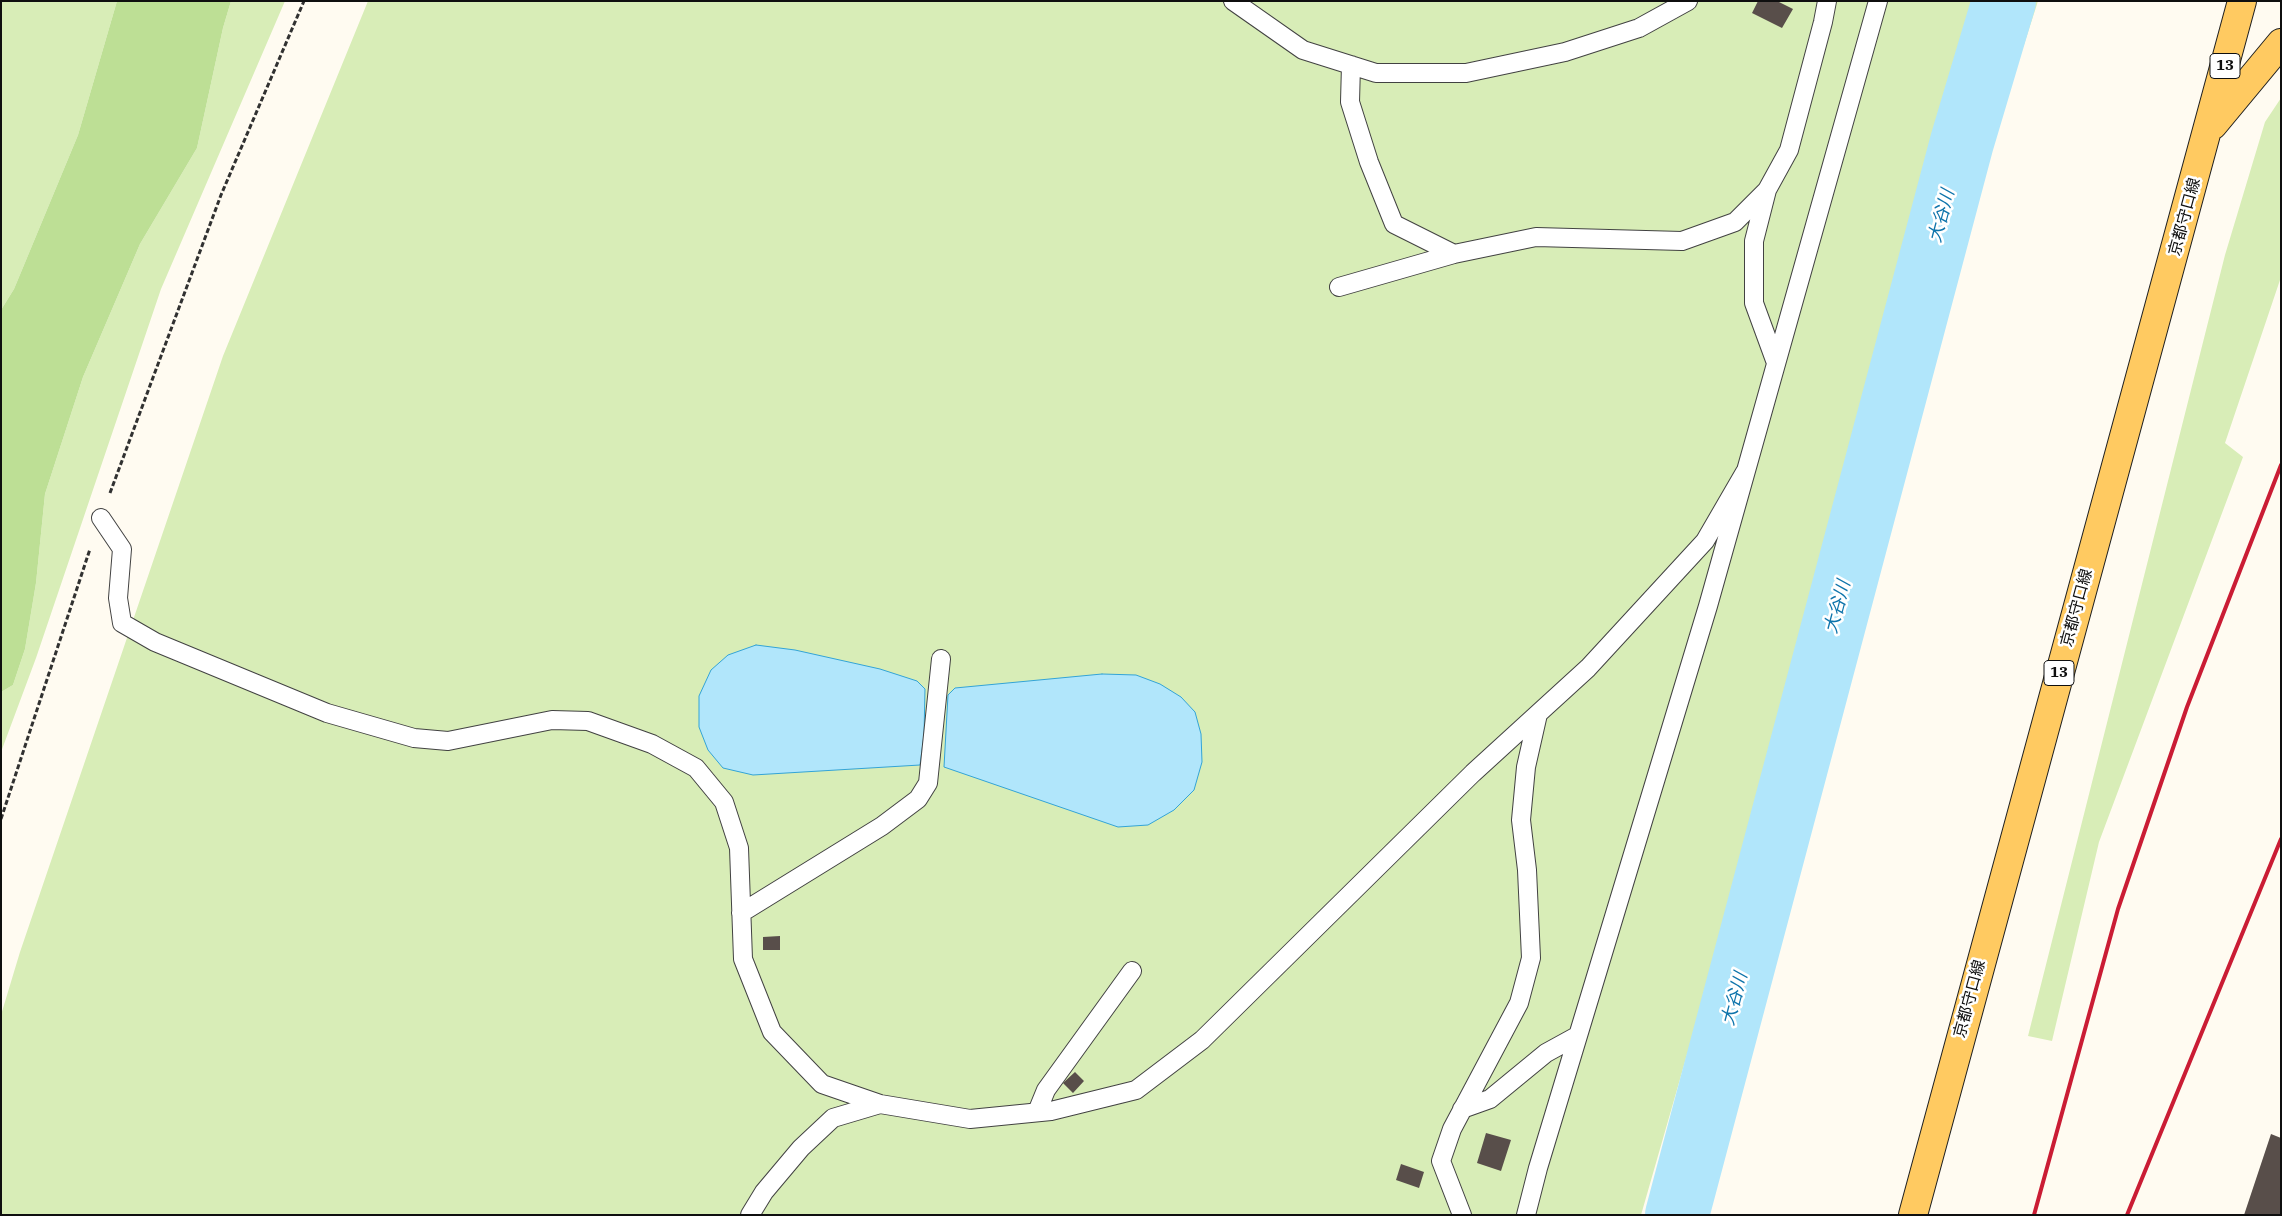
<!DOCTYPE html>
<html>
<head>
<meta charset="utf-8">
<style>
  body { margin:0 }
  #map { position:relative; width:2282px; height:1216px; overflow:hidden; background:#fffbf1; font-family:"IBM Plex Serif",serif }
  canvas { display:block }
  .frame { position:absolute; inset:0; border:2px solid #0f0f0f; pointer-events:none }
</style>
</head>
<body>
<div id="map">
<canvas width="2282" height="1216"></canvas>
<div class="frame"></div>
</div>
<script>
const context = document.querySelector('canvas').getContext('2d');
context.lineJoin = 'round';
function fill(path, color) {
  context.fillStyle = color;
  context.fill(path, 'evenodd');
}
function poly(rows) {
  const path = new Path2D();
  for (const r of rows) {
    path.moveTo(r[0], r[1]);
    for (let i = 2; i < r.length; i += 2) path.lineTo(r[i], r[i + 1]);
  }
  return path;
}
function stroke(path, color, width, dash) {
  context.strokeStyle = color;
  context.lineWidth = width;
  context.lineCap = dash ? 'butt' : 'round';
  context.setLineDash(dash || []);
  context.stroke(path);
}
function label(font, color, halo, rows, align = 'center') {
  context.font = font + ' "IBM Plex Serif","Noto Sans JP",serif';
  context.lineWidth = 5;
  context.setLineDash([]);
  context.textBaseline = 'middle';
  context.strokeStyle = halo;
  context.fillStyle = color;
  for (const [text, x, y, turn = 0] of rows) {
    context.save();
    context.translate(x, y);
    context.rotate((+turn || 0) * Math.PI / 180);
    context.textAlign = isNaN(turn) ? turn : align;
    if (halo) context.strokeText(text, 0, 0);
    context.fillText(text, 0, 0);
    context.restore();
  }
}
const green = poly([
  [1,1,117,1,78,135,14,289,1,310],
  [231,1,285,1,161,289,36,658,1,752,1,692,13,685,25,649,36,583,45,494,83,377,140,244,197,148,223,28],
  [368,1,2038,1,1980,182,1927,171,1724,926,1641,1215,1,1215,1,1015,20,952,223,356],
  [2281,98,2281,277,2225,443,2243,457,2099,842,2052,1041,2028,1036,2225,255,2265,122]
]);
const forest = poly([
  [117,1,231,1,223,28,197,148,140,244,83,377,45,494,36,583,25,649,13,685,1,692,1,310,14,289,78,135]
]);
const water = poly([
  [756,645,795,650,880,669,917,681,925,689,924,735,920,765,753,775,723,768,708,750,699,727,699,696,711,670,728,655,756,645],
  [1102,674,1136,675,1160,684,1181,697,1195,712,1201,734,1202,762,1194,790,1174,810,1148,825,1118,827,944,767,948,695,955,688,1102,674]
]);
const river = poly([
  [1677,1215,1962,142,2004,1]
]);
const building = poly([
  [1758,1,1777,1,1793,9,1782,28,1752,13],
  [780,936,780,950,763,950,763,937],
  [1075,1072,1084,1081,1073,1093,1063,1083],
  [1486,1133,1511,1140,1501,1171,1477,1163],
  [2271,1134,2281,1138,2281,1215,2244,1215],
  [1401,1164,1424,1172,1419,1188,1396,1180]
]);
const path = poly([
  [110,493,221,195,304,1],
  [1,819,90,549]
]);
const lane = poly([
  [1233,1,1303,50,1376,73,1466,73,1565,52,1639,28,1688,1],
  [1351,65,1350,102,1369,162,1394,224,1454,254],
  [1767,190,1754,241,1754,303,1776,363],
  [1339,287,1454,254,1536,237,1682,241,1735,222,1767,190,1789,150,1823,22,1827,1],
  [101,518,122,549,118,598,122,623,155,642,327,713,414,738,448,741,552,720,588,721,652,744,696,768,724,802,739,848,743,959,772,1032,822,1084,880,1104,970,1119,1051,1111,1136,1090,1202,1040,1473,773,1588,668,1705,541,1745,472],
  [741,913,882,826,918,799,928,783,941,659],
  [1462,1109,1490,1099,1546,1053,1577,1036],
  [1037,1112,1046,1090,1132,971],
  [750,1215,764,1192,801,1148,833,1118,880,1104],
  [1462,1215,1441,1161,1452,1129,1519,1003,1531,958,1527,870,1521,820,1526,767,1538,714],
  [1526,1215,1538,1168,1708,606,1878,1]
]);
const primary = poly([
  [2213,125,2281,43],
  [1913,1215,2242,1]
]);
const rail = poly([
  [2034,1215,2118,909,2187,707,2281,465],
  [2127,1215,2281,839]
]);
const shields = [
  [2225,66,30],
  [2059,673,30]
];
const shieldNames = [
  ["13",2225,66],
  ["13",2059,673]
];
const streetNames = [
  ["京都守口線",2185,217,-75],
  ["京都守口線",2077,608,-75],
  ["京都守口線",1970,999,-75]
];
const waterNames = [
  ["大谷川",1942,216,-75],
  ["大谷川",1838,607,-75],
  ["大谷川",1735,999,-75]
];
fill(green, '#d8edb7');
fill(forest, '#bddf95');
fill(water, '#b1e6fb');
stroke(water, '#33a4d7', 1);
stroke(river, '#b1e6fb', 64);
fill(building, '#584e4a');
stroke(lane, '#424242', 20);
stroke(primary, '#202020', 30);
stroke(path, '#313131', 3, [5, 2.5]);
stroke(lane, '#fff', 18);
stroke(primary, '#ffca61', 28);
stroke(rail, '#ca1c34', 4);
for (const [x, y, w] of shields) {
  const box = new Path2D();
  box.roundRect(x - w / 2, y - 12.5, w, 25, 4);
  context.fillStyle = '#fff';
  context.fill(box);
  stroke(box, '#0f0f0f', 1);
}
label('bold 15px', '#0f0f0f', null, shieldNames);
label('16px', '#0f0f0f', '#fff', streetNames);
label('italic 18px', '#0e74ab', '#fff', waterNames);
</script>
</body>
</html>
